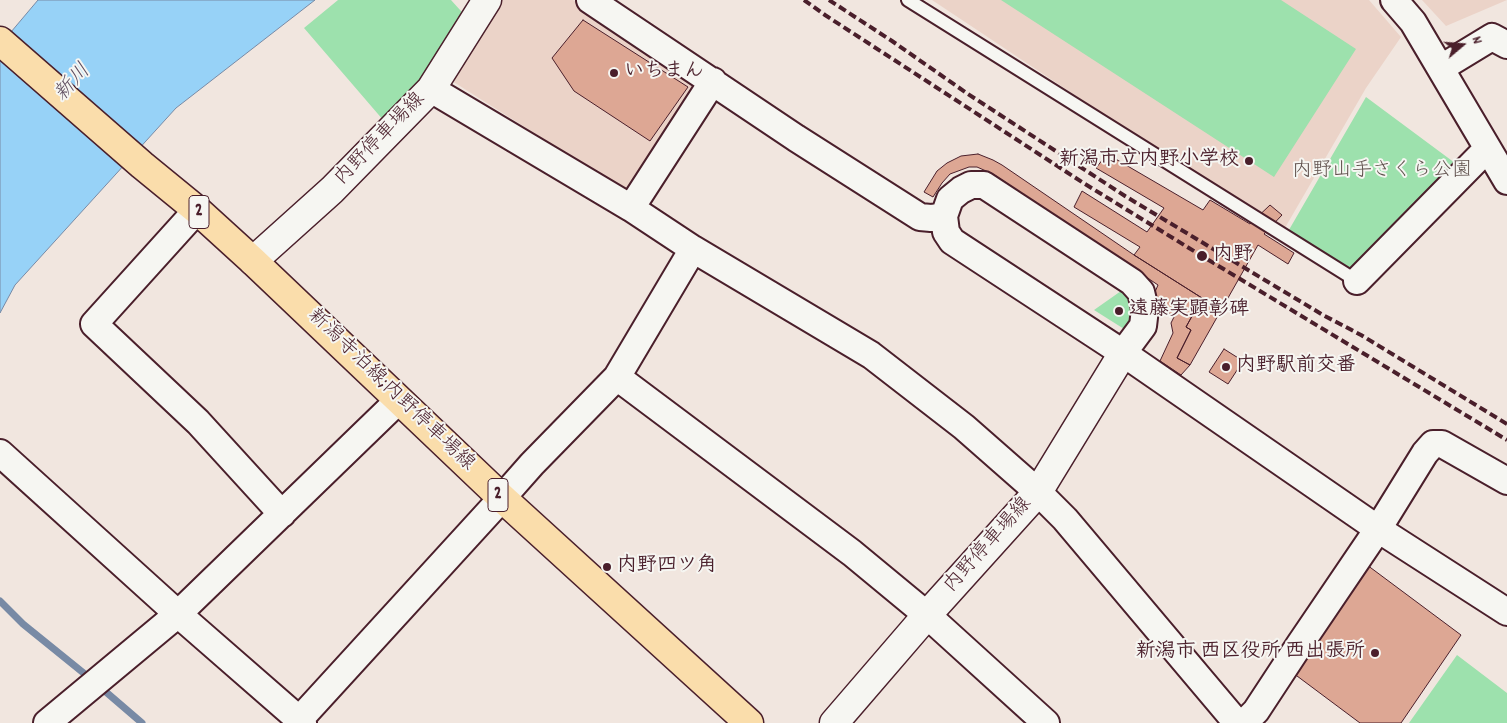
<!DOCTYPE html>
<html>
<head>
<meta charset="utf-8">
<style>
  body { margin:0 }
  #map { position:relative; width:1507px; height:723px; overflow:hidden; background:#f1e6df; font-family:Dekko,sans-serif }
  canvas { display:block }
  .north { position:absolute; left:1437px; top:20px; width:50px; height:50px; -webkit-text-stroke:4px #f6f6f2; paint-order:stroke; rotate:72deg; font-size:14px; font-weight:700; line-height:20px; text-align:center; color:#4a1f2b }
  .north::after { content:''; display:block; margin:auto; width:18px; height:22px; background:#4a1f2b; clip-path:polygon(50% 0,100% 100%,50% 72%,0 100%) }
</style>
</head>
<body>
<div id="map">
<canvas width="1507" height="723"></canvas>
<div class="north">N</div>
</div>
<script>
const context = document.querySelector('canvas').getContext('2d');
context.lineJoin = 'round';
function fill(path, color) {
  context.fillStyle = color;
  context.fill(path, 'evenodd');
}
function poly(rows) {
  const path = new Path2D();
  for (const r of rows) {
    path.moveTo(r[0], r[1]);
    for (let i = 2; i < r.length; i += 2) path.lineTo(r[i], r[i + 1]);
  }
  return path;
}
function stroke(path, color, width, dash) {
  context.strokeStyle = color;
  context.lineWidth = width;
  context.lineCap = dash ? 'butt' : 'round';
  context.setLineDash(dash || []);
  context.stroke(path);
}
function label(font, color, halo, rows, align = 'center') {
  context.font = font + ' Dekko,"Klee One",sans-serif';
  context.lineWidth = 4;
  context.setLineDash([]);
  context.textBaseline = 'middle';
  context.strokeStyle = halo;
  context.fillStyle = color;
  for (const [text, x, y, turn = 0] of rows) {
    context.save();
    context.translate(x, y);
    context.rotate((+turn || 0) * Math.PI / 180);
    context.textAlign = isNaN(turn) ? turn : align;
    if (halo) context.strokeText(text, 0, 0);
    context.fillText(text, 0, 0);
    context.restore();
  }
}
const built = poly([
  [496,0,573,0,700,86,626,191,452,81],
  [932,0,1369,0,1401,37,1366,88,1282,233],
  [1422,0,1507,0,1446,26]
]);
const green = poly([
  [338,0,451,0,470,21,390,128,304,28],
  [1001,0,1281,0,1356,49,1274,177],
  [1366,97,1459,166,1355,274,1286,235],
  [1121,291,1128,298,1133,306,1132,334,1094,310],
  [1457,655,1507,693,1507,723,1409,723]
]);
const water = poly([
  [38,0,315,0,176,108,15,285,0,313,0,45,38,0]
]);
const stream = poly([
  [0,601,23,624,91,679],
  [99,686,142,723]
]);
const building = poly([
  [583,20,688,87,650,141,574,91,552,58,583,20],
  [978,154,993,160,1002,165,1134,255,1202,298,1186,327,1191,330,1177,358,1190,365,1181,375,1160,361,1173,333,1171,323,1174,317,1152,299,1158,285,993,174,977,167,969,167,950,174,942,183,933,197,924,192,937,171,947,163,961,156,978,154],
  [1107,154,1203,210,1210,200,1250,224,1270,205,1282,215,1264,234,1294,253,1288,264,1258,245,1190,365,1177,358,1191,330,1186,327,1202,298,1134,255,1140,247,1074,207,1082,191,1147,232,1164,208,1096,168,1107,154],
  [1224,349,1243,361,1228,384,1209,372,1224,349],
  [1363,562,1461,635,1401,723,1360,723,1289,670,1363,562]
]);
const lane = poly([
  [908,0,1357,281]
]);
const street = poly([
  [590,0,796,138,920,217,931,218,944,216],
  [1394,0,1413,22,1507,181],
  [1441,68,1492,37,1507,45],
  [431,89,631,208,693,249,871,355,964,427,1038,492,1065,519,1237,723],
  [631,208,713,81],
  [197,210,94,324,198,422,282,514],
  [1357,281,1487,149],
  [1123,353,1143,326,1145,309,1141,292,1132,282,984,185,971,185,961,190,950,199,944,216,946,232,952,241,1123,353,1378,529,1507,612],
  [617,377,852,553,927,615,1046,723],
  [0,453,178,614,303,723],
  [299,720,502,498,532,464,617,377,693,249],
  [47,723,178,614,399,400],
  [1244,723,1256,711,1300,644,1378,529,1425,453,1433,444,1442,444,1507,481]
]);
const secondary = poly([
  [253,261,332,190,431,89,487,0],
  [834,723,927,615,1038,492,1123,353]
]);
const primary = poly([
  [0,41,142,165,197,210,253,261,502,498,749,723]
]);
const rail = poly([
  [804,0,825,15,1085,184,1202,256,1507,440],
  [829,0,892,41,968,94,1125,196,1323,315,1361,335,1507,424]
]);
const markers = [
  [614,73,5,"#4a1f2b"],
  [1249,161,5,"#4a1f2b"],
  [1202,256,6,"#4a1f2b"],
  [1119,311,5,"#4a1f2b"],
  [1226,367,5,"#4a1f2b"],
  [607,567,5,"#4a1f2b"],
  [1375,653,5,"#4a1f2b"]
];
const shields = [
  [199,212,20],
  [498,495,20]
];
const shieldNames = [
  ["2",199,212],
  ["2",498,495]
];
const poiNames = [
  ["いちまん",624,73],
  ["新潟市立内野小学校",1239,161,"right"],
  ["内野",1213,256],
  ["遠藤実顕彰碑",1129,311],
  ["内野駅前交番",1236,367],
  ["内野四ツ角",617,567],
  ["新潟市 西区役所 西出張所",1365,653,"right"]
];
const streetNames = [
  ["内野停車場線",381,140,-46],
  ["新潟寺泊線;内野停車場線",390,391,44],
  ["内野停車場線",989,546,-48]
];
const parkNames = [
  ["内野山手さくら公園",1382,172]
];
const waterNames = [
  ["新川",74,84,-48]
];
fill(built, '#ebd3c8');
fill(green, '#9de1ad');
fill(water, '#97d2f7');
stroke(water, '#788aa5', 1);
stroke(stream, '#788aa5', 7);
fill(building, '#dda794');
stroke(building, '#4a1f2b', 1);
stroke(lane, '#4a1f2b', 16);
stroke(street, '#4a1f2b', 30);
stroke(secondary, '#4a1f2b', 31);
stroke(primary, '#4a1f2b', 31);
stroke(lane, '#f6f6f2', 12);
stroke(street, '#f6f6f2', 26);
stroke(secondary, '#f6f6f2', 28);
stroke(primary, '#faddab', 28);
stroke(rail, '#4a1f2b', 4, [8, 4]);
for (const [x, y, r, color] of markers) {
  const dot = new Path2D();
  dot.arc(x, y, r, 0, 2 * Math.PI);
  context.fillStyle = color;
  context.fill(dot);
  stroke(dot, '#f6f6f2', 2);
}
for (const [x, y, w] of shields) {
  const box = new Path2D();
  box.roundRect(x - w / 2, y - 16.5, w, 33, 4);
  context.fillStyle = '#f6f6f2';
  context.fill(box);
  stroke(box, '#4a1f2b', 1);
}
label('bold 19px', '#4a1f2b', null, shieldNames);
label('bold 20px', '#4a1f2b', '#f6f6f2', poiNames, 'left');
label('20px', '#4a1f2b', '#f6f6f2', streetNames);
label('20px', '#5f504c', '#f6f6f2', parkNames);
label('italic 21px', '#5d4c5e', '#f6f6f2', waterNames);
</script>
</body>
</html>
